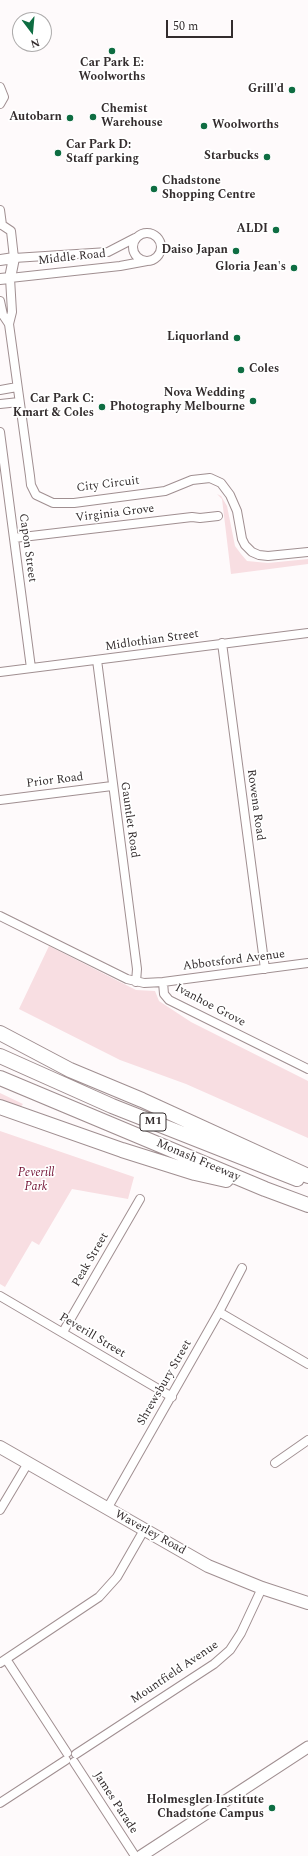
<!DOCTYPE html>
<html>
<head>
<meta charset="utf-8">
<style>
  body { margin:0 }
  #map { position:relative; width:308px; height:1856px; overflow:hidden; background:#fefafb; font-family:Spectral,serif }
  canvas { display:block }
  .north { position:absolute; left:12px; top:12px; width:40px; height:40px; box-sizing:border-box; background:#fff; border:1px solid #adabab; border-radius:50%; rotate:164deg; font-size:11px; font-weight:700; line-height:16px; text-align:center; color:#332c2d }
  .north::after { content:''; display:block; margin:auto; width:14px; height:18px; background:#0e6d42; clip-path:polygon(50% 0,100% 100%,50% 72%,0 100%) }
  .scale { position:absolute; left:166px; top:20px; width:67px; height:18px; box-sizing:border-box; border:2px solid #332c2d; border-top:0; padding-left:5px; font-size:12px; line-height:14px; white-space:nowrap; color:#332c2d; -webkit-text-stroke:3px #fff; paint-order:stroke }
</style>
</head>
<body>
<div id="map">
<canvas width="308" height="1856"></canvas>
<div class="north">N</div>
<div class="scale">50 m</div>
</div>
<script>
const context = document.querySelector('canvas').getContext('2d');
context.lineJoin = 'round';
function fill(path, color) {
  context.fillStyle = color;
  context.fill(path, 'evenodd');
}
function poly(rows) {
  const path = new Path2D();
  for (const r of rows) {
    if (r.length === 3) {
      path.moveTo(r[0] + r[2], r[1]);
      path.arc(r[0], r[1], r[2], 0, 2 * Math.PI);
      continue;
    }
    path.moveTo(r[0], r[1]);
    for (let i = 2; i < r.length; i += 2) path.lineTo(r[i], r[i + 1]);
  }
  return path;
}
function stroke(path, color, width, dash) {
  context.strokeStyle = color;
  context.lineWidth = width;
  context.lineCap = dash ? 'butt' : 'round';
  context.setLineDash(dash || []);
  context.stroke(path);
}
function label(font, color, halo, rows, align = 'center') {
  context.font = font + ' Spectral,serif';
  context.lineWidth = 3.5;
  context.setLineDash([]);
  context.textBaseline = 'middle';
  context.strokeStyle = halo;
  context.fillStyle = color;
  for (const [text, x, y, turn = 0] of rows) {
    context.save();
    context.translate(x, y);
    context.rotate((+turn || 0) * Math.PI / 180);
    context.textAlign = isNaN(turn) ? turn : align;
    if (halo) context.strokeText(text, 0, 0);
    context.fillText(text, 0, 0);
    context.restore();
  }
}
const green = poly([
  [217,494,221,496,227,506,235,546,241,554,247,561,268,563,308,559,308,564,231,574,222,499],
  [49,946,136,990,155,991,159,1001,191,1022,308,1081,308,1138,186,1084,120,1060,19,1009],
  [0,1093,23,1104,20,1108,0,1101],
  [0,1131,134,1177,128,1199,72,1189,39,1245,32,1241,5,1287,0,1284]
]);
const minor = poly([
  [0,87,4,97,0,104],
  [0,210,2,225],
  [2,225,11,231,14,258,108,252,135,238],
  [147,247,14],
  [0,301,3,315,9,324,30,476,31,485,36,495,53,503,74,503,165,491,192,480,210,478,221,483,230,495,237,511,242,539,245,545,252,552,259,555,268,556,308,552],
  [9,324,12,312,10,278,120,266,147,261],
  [0,390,17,387],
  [0,404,19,402],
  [0,432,31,668],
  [14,538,192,517,200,518,218,516],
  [222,643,265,969],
  [97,660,137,969,136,982],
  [0,672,308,633],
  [0,800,112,786],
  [0,916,127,979,144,983,163,982,308,963],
  [163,982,164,994,169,1000,308,1069],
  [0,1296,172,1397],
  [219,1312,308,1364],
  [63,1332,140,1199],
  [275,1463,308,1440],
  [107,1509,219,1312,242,1268],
  [0,1510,28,1463],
  [6,1659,67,1753],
  [0,1663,99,1597,117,1577,144,1530],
  [76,1754,214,1664,230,1650,241,1633,262,1588],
  [74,1762,135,1856],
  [0,1803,66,1760]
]);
const tertiary = poly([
  [0,260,14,258,10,278,0,279]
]);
const secondary = poly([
  [141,1856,308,1747]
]);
const primary = poly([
  [0,1447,208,1566,262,1588,308,1603]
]);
const motorway = poly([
  [0,1033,70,1070,142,1100,308,1176],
  [0,1056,112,1106,297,1179],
  [0,1078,265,1189,308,1205],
  [0,1107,122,1150,195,1173,226,1180]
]);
const markers = [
  [112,51,4,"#0e6d42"],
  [292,90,4,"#0e6d42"],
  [93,117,4,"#0e6d42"],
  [70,118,4,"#0e6d42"],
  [204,126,4,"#0e6d42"],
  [58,153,4,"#0e6d42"],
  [267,157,4,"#0e6d42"],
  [154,189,4,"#0e6d42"],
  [276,230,4,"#0e6d42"],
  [236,251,4,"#0e6d42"],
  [294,268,4,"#0e6d42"],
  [237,338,4,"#0e6d42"],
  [241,370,4,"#0e6d42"],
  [253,401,4,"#0e6d42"],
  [102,407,4,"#0e6d42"],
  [272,1808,4,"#0e6d42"]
];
const shields = [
  [153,1122,26]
];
const shieldNames = [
  ["M1",153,1122]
];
const poiNames = [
  ["Car Park E:",112,64,"center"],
  ["Woolworths",112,78,"center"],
  ["Grill'd",284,90],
  ["Chemist",101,110,"left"],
  ["Warehouse",101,124,"left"],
  ["Autobarn",62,118],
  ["Woolworths",212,126,"left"],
  ["Car Park D:",66,146,"left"],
  ["Staff parking",66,160,"left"],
  ["Starbucks",259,157],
  ["Chadstone",162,182,"left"],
  ["Shopping Centre",162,196,"left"],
  ["ALDI",268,230],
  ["Daiso Japan",228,251],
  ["Gloria Jean's",286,268],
  ["Liquorland",229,338],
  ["Coles",249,370,"left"],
  ["Nova Wedding",245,394],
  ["Photography Melbourne",245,408],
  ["Car Park C:",94,400],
  ["Kmart & Coles",94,414],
  ["Holmesglen Institute",264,1801],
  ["Chadstone Campus",264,1815]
];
const streetNames = [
  ["Middle Road",72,258,-6],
  ["City Circuit",108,485,-7],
  ["Virginia Grove",115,514,-7],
  ["Capon Street",27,548,82],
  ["Midlothian Street",152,641,-8],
  ["Prior Road",55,781,-7],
  ["Rowena Road",255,805,82],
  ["Gauntlet Road",129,820,82],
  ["Abbotsford Avenue",234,961,-7],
  ["Ivanhoe Grove",210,1006,28],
  ["Monash Freeway",198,1161,23],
  ["Peak Street",91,1260,-60],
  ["Peverill Street",92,1336,31],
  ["Shrewsbury Street",165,1383,-60],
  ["Waverley Road",150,1533,29],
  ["Mountfield Avenue",175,1673,-34],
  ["James Parade",115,1803,57]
];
const parkNames = [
  ["Peverill",36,1174],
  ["Park",36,1188]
];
fill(green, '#f8dee2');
stroke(minor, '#a08f91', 10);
stroke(tertiary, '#a08f91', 12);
stroke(secondary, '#a08f91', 13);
stroke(primary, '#a08f91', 14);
stroke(motorway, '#a08f91', 16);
stroke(minor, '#fff', 8);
stroke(tertiary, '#fff', 10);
stroke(secondary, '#fff', 11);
stroke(primary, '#fff', 12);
stroke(motorway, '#fff', 14);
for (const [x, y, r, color] of markers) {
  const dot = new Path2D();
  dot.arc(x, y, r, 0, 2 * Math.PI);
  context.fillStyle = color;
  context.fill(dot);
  stroke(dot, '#fff', 1.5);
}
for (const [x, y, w] of shields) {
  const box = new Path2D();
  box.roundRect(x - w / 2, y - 9, w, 18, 3);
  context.fillStyle = '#fff';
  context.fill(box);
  stroke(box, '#332c2d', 1);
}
label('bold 11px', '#332c2d', null, shieldNames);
label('bold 12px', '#332c2d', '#fff', poiNames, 'right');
label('12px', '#332c2d', '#fff', streetNames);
label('italic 12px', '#721133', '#fff', parkNames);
</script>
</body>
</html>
